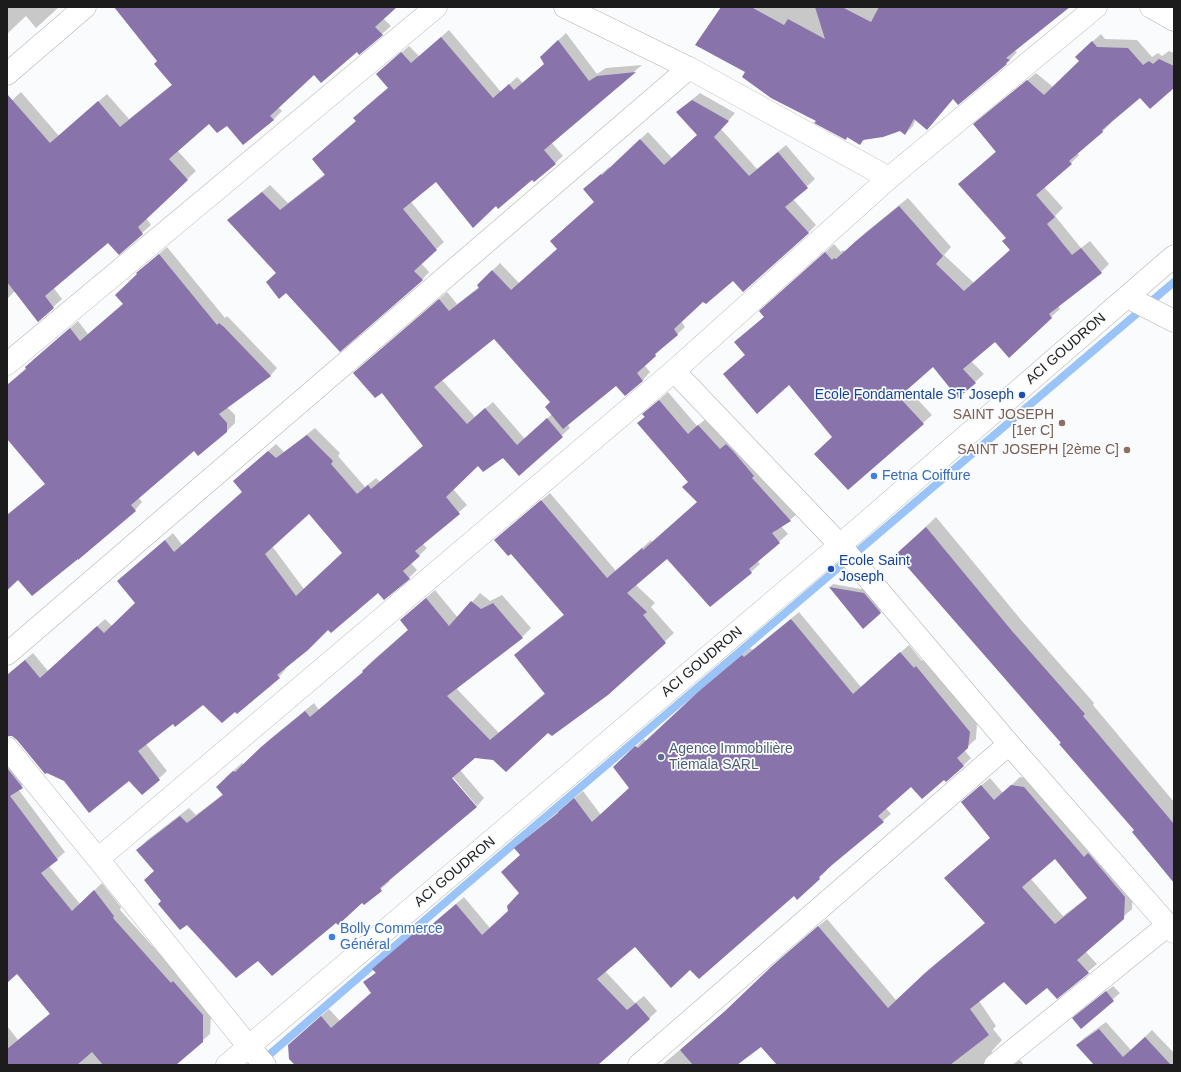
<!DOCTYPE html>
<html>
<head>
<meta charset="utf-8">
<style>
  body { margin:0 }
  #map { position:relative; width:1181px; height:1072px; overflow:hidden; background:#fafbfc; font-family:Arial,sans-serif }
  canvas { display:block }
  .frame { position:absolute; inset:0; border:8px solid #1c1c1d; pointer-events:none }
</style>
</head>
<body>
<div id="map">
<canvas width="1181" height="1072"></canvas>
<div class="frame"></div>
</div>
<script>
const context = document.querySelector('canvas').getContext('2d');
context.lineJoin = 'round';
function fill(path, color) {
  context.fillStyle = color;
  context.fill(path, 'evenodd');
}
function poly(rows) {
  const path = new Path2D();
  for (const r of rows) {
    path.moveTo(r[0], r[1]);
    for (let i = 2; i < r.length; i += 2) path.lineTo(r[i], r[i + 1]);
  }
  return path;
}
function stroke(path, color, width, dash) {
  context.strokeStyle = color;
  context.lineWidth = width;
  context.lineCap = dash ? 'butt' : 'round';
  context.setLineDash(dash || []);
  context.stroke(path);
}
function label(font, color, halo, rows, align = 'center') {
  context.font = font + ' Arial,sans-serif';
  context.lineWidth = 3.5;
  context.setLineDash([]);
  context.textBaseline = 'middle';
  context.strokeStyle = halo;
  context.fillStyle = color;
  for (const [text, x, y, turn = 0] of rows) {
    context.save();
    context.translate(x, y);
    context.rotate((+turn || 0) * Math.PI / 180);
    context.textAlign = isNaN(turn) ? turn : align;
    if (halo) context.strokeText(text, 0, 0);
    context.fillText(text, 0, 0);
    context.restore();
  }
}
const shadow = poly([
  [7,7,59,7,36,28,26,16,7,34],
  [115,7,396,7,383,18,391,26,382,34,359,53,357,51,314,73,278,107,282,111,273,120,227,124,209,122,177,150,196,171,146,218,151,225,119,253,108,242,53,287,62,299,38,321,15,291,7,299,7,105,21,92,59,136,107,94,129,119,173,84,159,61],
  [722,7,1060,7,1014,50,1017,52,1006,64,954,98,934,121,916,119,913,126,905,134,900,130,865,139,860,144,848,136,846,139,746,71],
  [449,30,501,92,517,77,523,83,545,64,549,49,566,33,597,74,606,68,642,65,551,142,563,156,535,181,532,178,436,180,411,202,444,242,421,263,429,272,422,280,286,291,267,282,277,272,228,220,270,185,288,203,325,174,362,110,389,87,377,74,409,46,419,56],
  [1101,34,1105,39,1137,40,1152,57,1158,53,1162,56,1169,51,1174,53,1174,87,1140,96,1110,122,1111,123,1103,131,1077,153,1079,155,1071,163,1044,187,1063,208,1055,216,1081,248,1090,241,1109,264,1101,272,1058,306,1060,309,1051,317,995,340,971,361,984,374,975,382,933,365,907,388,932,415,848,489,833,437,789,384,724,374,746,354,735,342,765,316,769,303,834,244,841,252,843,250,845,252,866,232,908,198,951,247,944,255,974,283,1011,249,1007,238,960,184,996,151,983,116,1036,73,1053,87,1080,61,1085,48],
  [700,93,735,113,721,129,757,169,786,145,815,179,793,199,816,225,808,233,733,279,703,301,681,321,685,327,644,365,650,372,643,380,625,395,616,385,567,424,570,428,519,475,504,457,478,465,453,489,467,505,423,544,427,548,411,563,417,570,409,578,378,592,329,629,285,668,286,669,279,677,204,704,173,723,146,744,167,771,142,794,129,779,65,780,17,739,11,735,7,735,7,675,33,653,48,671,105,619,112,626,136,603,118,581,173,533,182,545,243,492,242,474,276,444,284,452,315,428,340,453,338,456,365,487,376,478,380,482,423,446,362,366,447,292,457,304,479,287,478,285,500,263,519,283,558,249,595,202,584,189,609,167,610,168,648,132,672,158,698,135,677,112],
  [494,337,552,402,552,414,525,439,493,402,475,417,442,380],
  [309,513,343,553,304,589,272,546],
  [167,247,225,318,227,316,231,320,277,368,270,376,227,407,235,415,235,423,227,431,194,450,138,497,142,502,135,510,19,579,7,591,7,515,46,484,7,438,7,385,27,368,34,359,78,321,88,334,124,303,138,274,137,273],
  [668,392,697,426,707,418,799,512,790,520,781,526,788,534,757,561,760,564,751,572,667,557,636,585,655,603,651,607,674,633,608,694,548,731,493,759,475,757,460,770,484,798,477,806,450,774,389,880,390,881,364,904,362,902,336,922,258,960,187,923,162,901,155,870,138,850,146,841,189,808,196,815,223,794,225,778,242,763,244,765,270,739,314,703,319,710,364,672,363,671,371,662,409,629,401,620,435,590,458,618,480,593,490,601,502,595,531,628,522,637,456,688,499,733,545,693,515,655,523,647,565,614,511,553,495,540,550,493,616,571,651,540,652,542,698,502,689,482,638,423,645,416,652,406],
  [936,517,1022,621,1094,703,1093,705,1174,802,1174,880,1135,830,1062,743,897,554],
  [833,584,867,590,883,609,864,628,830,587],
  [799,612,861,687,909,645,922,661,924,659,977,724,976,739,964,750,971,758,963,766,944,779,911,785,886,808,891,814,826,869,827,870,819,878,794,894,691,968,635,945,605,971,635,1003,644,996,657,1011,630,1037,596,1065,296,1065,297,1037,329,1009,340,1021,372,992,364,982,376,972,381,962,427,922,430,926,464,897,490,928,508,911,520,893,521,855,515,848,583,791,601,815,630,788,614,768,644,739,646,741,708,684,750,648,753,650],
  [7,751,30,779,18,789,65,852,49,866,80,904,102,883,121,907,120,910,177,973,211,1014,210,1034,174,1065,7,1065,7,1026,18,1040,50,1013,17,972,7,981],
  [1020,777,1033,779,1133,888,1132,909,1085,951,1097,964,1057,998,1047,986,1004,980,979,1001,996,1026,993,1029,1002,1040,992,1051,991,1058,994,1065,779,1065,761,1045,736,1065,662,1065,735,1003,781,958,827,919,896,1000,935,964,986,923,945,878,991,837,971,794,990,778,1003,793],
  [1055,858,1088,897,1063,916,1031,879],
  [1113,986,1120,993,1081,1027,1080,1012],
  [1106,1022,1131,1050,1152,1030,1174,1053,1174,1065,1096,1065,1077,1045,1084,1038],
  [1020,1060,1024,1065,1013,1065]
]);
const stream = poly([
  [262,1061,462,888,1174,282]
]);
const building = poly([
  [114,7,397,7,375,27,383,35,359,55,357,52,321,83,314,75,270,116,274,120,243,145,227,126,217,133,209,124,169,159,188,180,138,227,143,234,119,255,108,243,45,296,54,308,38,322,7,282,7,94,50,143,98,101,120,127,172,85,154,64,157,61],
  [721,7,751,7,784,25,788,19,825,39,815,7,842,7,871,22,879,7,1070,7,1006,58,1010,60,1006,63,1007,64,958,105,953,99,927,130,914,119,905,135,900,131,883,137,863,140,860,145,847,137,846,140,814,123,816,121,771,98,742,77,745,72,695,45],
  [441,37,493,98,509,84,514,90,544,64,540,57,558,40,589,81,597,76,636,72,544,150,556,164,534,182,532,180,498,209,496,206,473,228,436,182,403,209,437,250,414,271,423,280,340,352,286,293,279,299,266,282,276,273,227,220,262,192,280,210,325,175,312,159,356,121,353,118,388,88,376,74,401,52,411,63],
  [1092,41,1097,47,1128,48,1143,65,1149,61,1153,64,1159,59,1174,66,1174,88,1150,109,1140,98,1102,130,1103,132,1069,161,1072,164,1036,195,1055,217,1047,224,1072,255,1081,248,1102,273,1049,314,1052,318,1009,358,995,342,963,369,976,383,958,398,933,367,899,397,924,424,848,490,814,454,832,437,789,385,757,414,723,374,745,355,734,342,764,317,759,311,825,252,832,260,834,258,836,259,856,241,899,206,943,256,936,264,964,291,1010,250,1002,241,1006,238,958,184,996,152,973,124,1027,80,1044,95,1079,61,1075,57],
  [692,100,729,121,714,137,749,176,778,152,808,188,785,207,809,233,743,292,733,281,706,304,703,302,674,329,678,335,655,354,656,356,637,373,643,381,625,396,616,386,563,429,545,407,550,402,494,339,434,387,467,424,485,408,517,445,547,418,563,437,519,476,503,458,483,472,478,466,446,497,460,514,415,551,420,556,403,571,410,579,384,600,378,593,377,594,331,633,328,630,308,650,277,675,280,678,237,714,235,712,222,723,203,705,175,727,173,724,138,751,160,780,142,795,129,781,89,813,64,781,47,773,45,774,17,740,12,736,7,736,7,675,25,660,40,678,97,626,104,633,135,603,117,581,165,540,174,552,242,492,233,481,268,451,276,458,307,435,333,461,331,464,357,494,368,485,371,489,423,446,382,393,375,398,353,373,439,299,449,311,479,288,477,285,492,270,511,290,557,249,550,241,594,202,583,189,601,174,602,175,640,139,664,165,697,135,676,112],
  [309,514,342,553,296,596,265,554],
  [159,254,217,325,219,323,224,327,271,376,219,414,227,423,227,432,198,456,194,451,131,505,136,511,78,560,78,559,32,596,18,580,7,590,7,515,45,484,7,439,7,385,26,369,25,367,70,328,80,341,123,304,115,295,137,274,136,273],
  [659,400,688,434,698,425,720,449,726,444,733,451,754,476,752,478,791,521,772,533,780,543,749,569,752,573,710,607,667,559,627,593,647,612,643,615,666,643,608,695,552,736,548,733,506,772,493,760,475,758,452,778,477,807,380,888,382,891,364,905,362,903,338,925,336,923,272,976,258,961,236,978,187,925,180,930,158,904,161,901,144,880,154,871,136,850,180,816,187,823,223,795,216,787,233,771,235,772,261,747,305,711,310,717,363,672,362,671,408,630,400,620,426,598,449,626,471,601,481,609,493,603,523,638,447,696,490,740,545,694,514,655,564,615,511,554,508,556,494,540,541,500,607,578,642,548,643,550,697,502,682,487,688,482,637,423,645,417,642,414],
  [926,527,1012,631,1085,714,1083,716,1174,824,1174,883,1132,832,1134,830,1059,744,1061,743,896,554],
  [829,587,864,593,881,613,863,629],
  [791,619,853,694,900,652,914,668,916,666,970,732,968,748,957,758,964,766,946,782,944,780,922,799,911,787,878,816,884,822,832,865,819,877,820,879,797,900,794,896,699,979,690,970,671,988,635,947,597,979,627,1010,636,1003,650,1019,598,1065,295,1065,289,1059,288,1045,321,1016,331,1028,371,993,363,982,376,973,372,969,419,929,422,933,456,904,482,935,508,911,507,906,519,893,501,872,520,855,514,848,558,813,558,812,574,798,592,822,629,788,613,767,635,746,638,748,698,692,742,655,744,657],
  [7,768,23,788,10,796,58,860,41,873,72,911,94,890,114,916,113,918,171,983,173,981,203,1015,203,1042,176,1065,103,1065,92,1052,77,1065,7,1065,7,1049,50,1014,17,974,7,983],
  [981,785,994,800,1011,785,1024,787,1084,857,1088,853,1125,897,1124,919,1077,960,1089,973,1057,999,1047,988,1026,1005,1004,982,970,1009,989,1035,950,1065,777,1065,761,1047,737,1065,693,1065,680,1050,725,1011,772,966,818,926,888,1008,925,973,985,923,944,878,990,838,961,802],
  [1055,859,1087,898,1055,924,1022,887],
  [1106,991,1114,1001,1081,1029,1072,1018],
  [1099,1029,1123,1057,1145,1037,1171,1065,1094,1065,1076,1045]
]);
const street = poly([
  [565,7,689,68,889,178],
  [1151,7,1174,20],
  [7,74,85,7],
  [1127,297,1174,321],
  [7,364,436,7],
  [674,371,840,545,1009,744,1174,932],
  [7,654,689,68],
  [7,748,98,859,249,1047,265,1065],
  [98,859,674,371,889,178,1096,7],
  [639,1065,1009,744],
  [995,1065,1168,925]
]);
const secondary = poly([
  [227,1065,840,545,1174,256]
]);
const markers = [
  [1022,395,4,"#1a4fb4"],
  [1062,423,4,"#8d6e63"],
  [1127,450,4,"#8d6e63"],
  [874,476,4,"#3f7fe0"],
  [831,569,4,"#1a4fb4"],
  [661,757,4,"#5c6f8a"],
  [332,937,4,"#3f7fe0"]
];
const streetNames = [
  ["ACI GOUDRON",1066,349,-41],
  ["ACI GOUDRON",702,662,-40],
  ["ACI GOUDRON",455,872,-40]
];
const transitNames = [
  ["Ecole Fondamentale ST Joseph",1014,395],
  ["Ecole Saint",839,561,"left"],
  ["Joseph",839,577,"left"]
];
const educationNames = [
  ["SAINT JOSEPH",1054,415],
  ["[1er C]",1054,431],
  ["SAINT JOSEPH [2ème C]",1119,450]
];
const shopNames = [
  ["Fetna Coiffure",882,476],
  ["Bolly Commerce",340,929],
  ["Général",340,945]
];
const serviceNames = [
  ["Agence Immobilière",669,749],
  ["Tiemala SARL",669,765]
];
fill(shadow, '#0003');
stroke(stream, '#9ac4f8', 8);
fill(building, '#8873aa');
stroke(street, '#b2b3b4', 23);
stroke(secondary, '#b2b3b4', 23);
stroke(street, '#fff', 22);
stroke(secondary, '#fff', 22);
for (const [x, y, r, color] of markers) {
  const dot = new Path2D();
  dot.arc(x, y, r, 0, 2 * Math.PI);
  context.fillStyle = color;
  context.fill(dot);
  stroke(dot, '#fafbfc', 1.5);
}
label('14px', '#1c1c1d', '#fafbfc', streetNames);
label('14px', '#164399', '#fafbfc', transitNames, 'right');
label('14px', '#785e54', '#fafbfc', educationNames, 'right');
label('14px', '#366cbe', '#fafbfc', shopNames, 'left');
label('14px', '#4e5e75', '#fafbfc', serviceNames, 'left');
</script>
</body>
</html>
